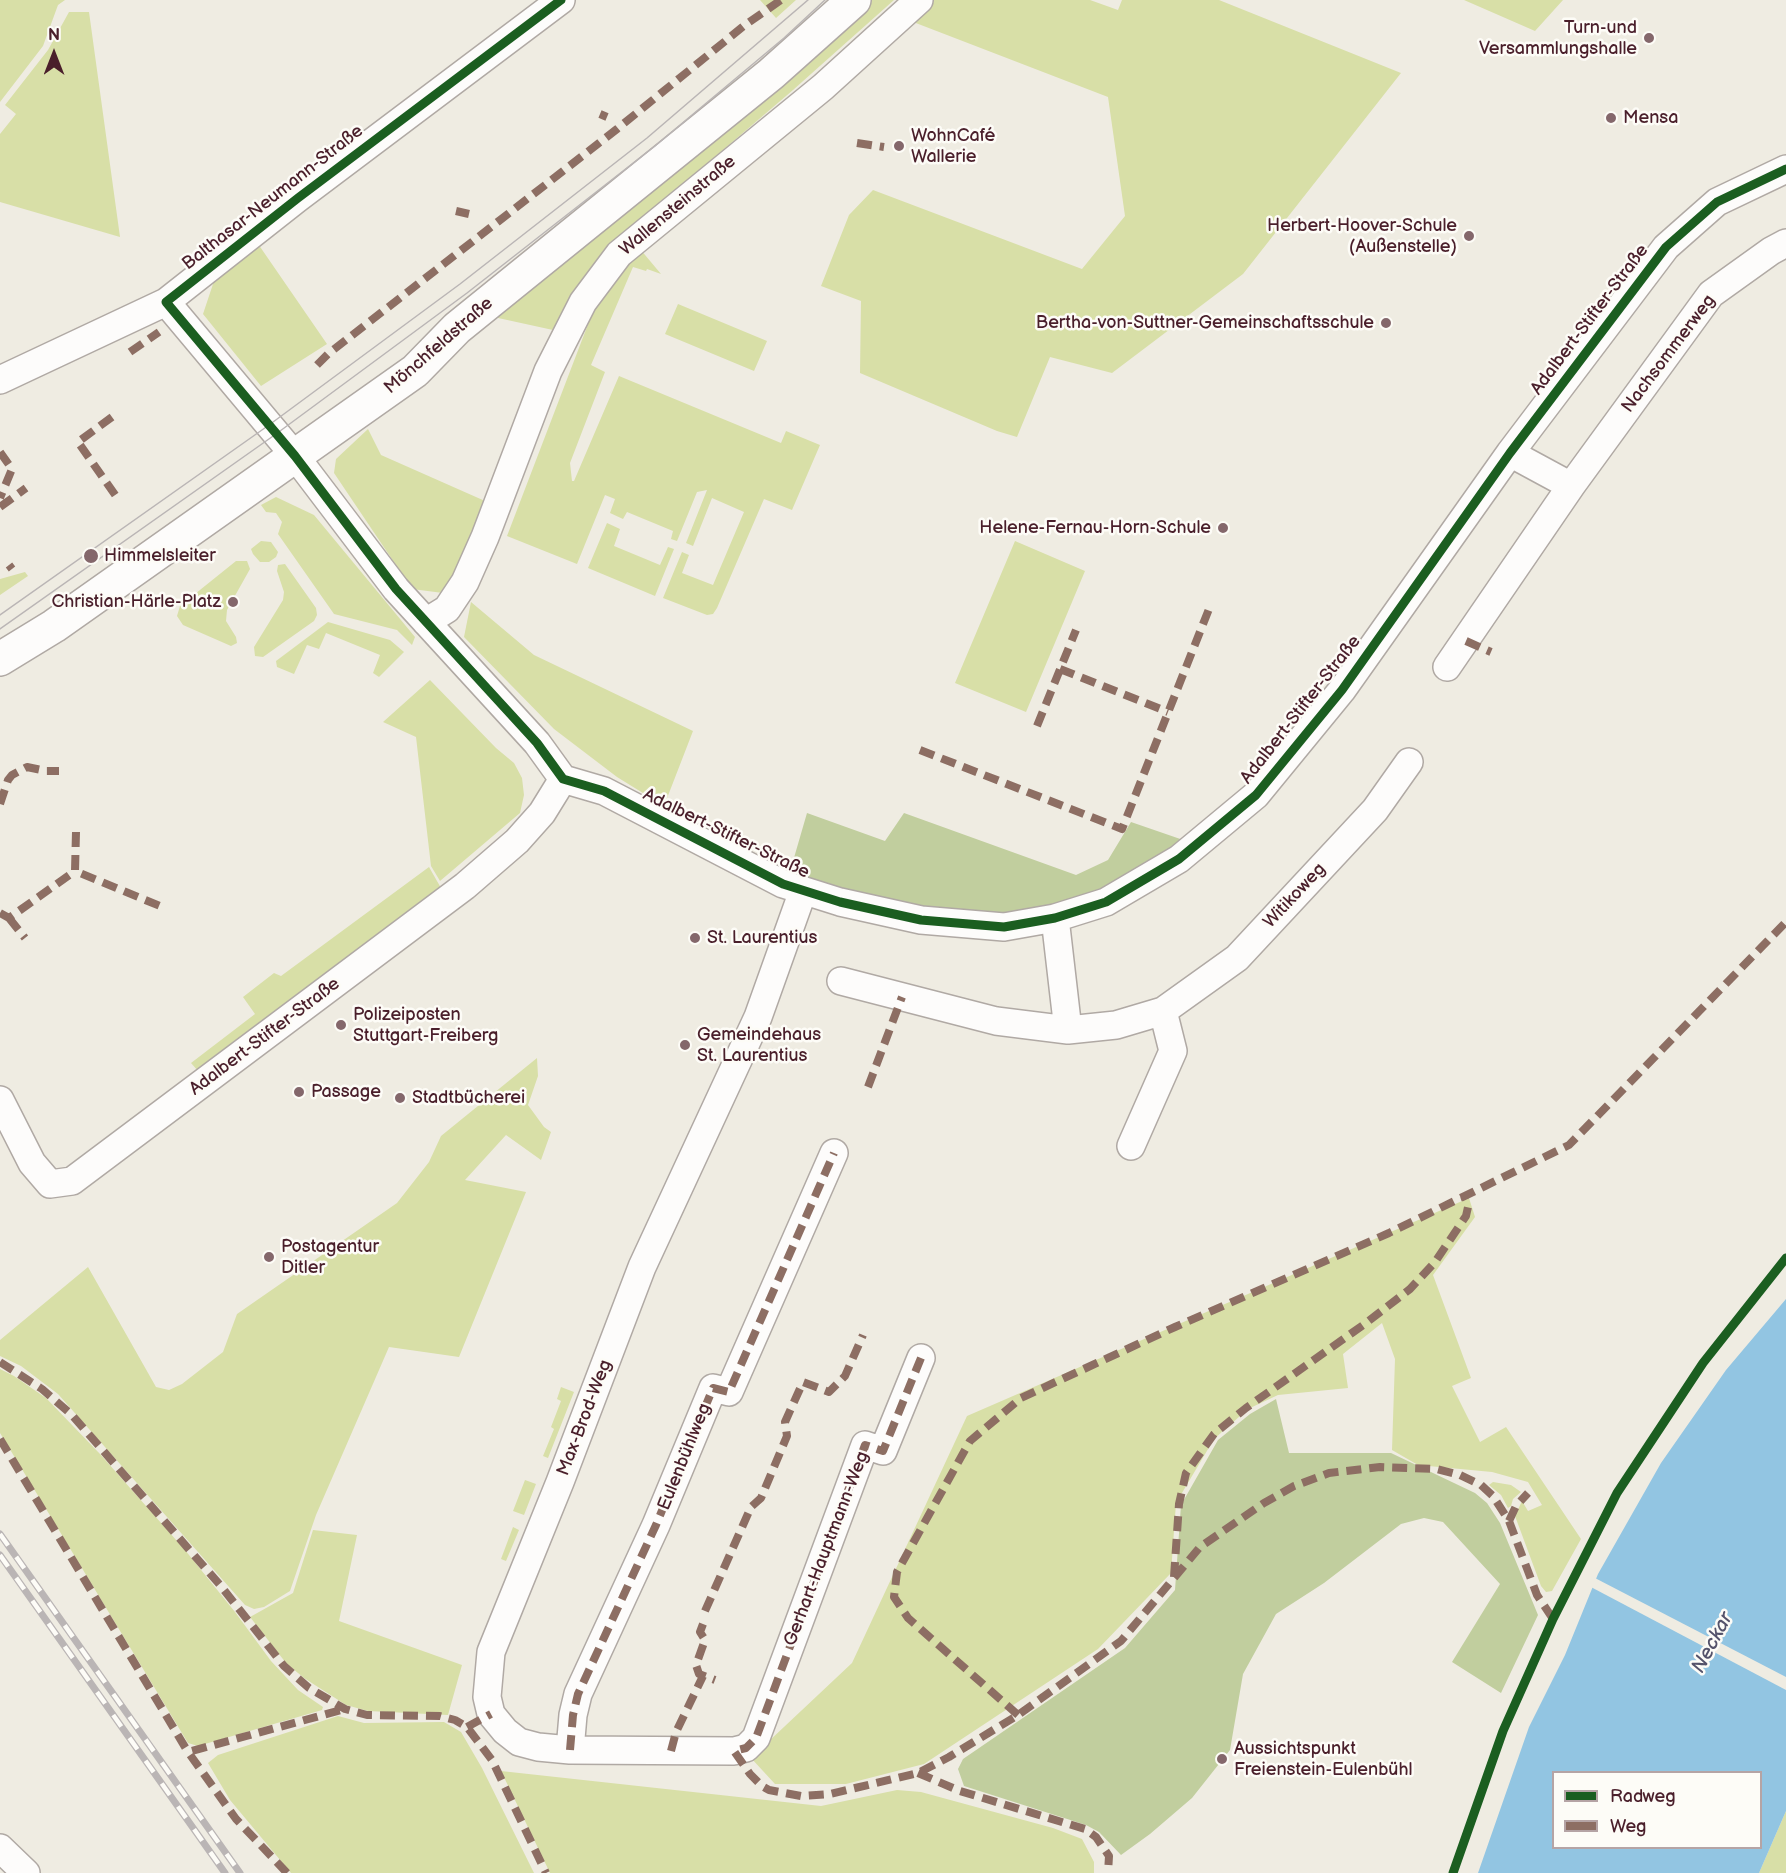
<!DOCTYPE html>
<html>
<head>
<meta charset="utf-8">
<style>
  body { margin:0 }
  #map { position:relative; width:1786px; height:1873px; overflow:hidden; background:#efece2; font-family:"Balsamiq Sans",sans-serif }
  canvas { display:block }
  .legend { position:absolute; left:1552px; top:1771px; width:210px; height:78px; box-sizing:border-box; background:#fdfcf7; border:2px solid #b5a4a5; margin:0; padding:8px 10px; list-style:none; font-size:18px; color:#4a1f2b }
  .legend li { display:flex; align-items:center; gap:12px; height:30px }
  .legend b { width:30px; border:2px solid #b5a4a5 }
  .north { position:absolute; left:24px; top:24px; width:60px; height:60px; -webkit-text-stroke:4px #fdfcf7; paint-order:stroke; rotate:0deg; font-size:16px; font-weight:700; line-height:24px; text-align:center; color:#4a1f2b }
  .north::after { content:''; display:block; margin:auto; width:21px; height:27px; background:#4a1f2b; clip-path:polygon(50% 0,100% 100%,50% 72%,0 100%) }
</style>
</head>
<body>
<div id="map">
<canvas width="1786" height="1873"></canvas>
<ul class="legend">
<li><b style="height:8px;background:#1b5e20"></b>Radweg</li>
<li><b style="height:8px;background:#8d6e63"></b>Weg</li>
</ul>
<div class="north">N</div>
</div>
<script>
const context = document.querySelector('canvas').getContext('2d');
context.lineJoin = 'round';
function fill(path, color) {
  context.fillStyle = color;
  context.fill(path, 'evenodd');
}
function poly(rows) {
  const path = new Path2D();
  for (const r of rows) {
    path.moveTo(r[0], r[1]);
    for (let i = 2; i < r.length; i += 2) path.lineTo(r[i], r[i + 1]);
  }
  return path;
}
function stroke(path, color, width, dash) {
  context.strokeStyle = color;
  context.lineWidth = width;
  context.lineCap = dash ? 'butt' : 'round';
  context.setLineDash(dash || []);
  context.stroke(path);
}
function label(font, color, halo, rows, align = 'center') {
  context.font = font + ' "Balsamiq Sans",sans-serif';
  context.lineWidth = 5;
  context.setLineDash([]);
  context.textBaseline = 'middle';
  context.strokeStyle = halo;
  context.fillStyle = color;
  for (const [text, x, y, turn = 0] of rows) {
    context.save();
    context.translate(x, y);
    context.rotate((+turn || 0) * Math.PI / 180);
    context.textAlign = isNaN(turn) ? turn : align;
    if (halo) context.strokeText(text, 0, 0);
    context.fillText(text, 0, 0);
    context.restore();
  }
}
const green = poly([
  [0,0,65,0,58,5,43,46,0,102],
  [760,0,796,0,776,18],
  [872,0,894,0,793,90,611,246,578,287,553,330,489,316],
  [929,0,1090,0,1118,10,1122,0,1219,0,1401,73,1243,274,1112,373,1050,357,1017,437,997,431,860,373,861,301,821,286,849,215,873,190,1082,269,1125,216,1108,97,908,20],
  [1464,0,1563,0,1535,31],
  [69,12,89,12,120,237,0,202,0,134,16,114,5,105,48,50],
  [254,238,327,344,261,386,203,314,219,266],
  [640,249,661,274,647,269,646,271,633,267,591,365,605,372,570,463,572,481,574,481,619,376,781,443,786,431,820,445,792,510,764,499,717,608,713,614,707,615,663,598,682,552,689,555,682,573,713,585,744,512,712,498,693,546,686,543,707,490,697,492,677,541,671,539,673,531,627,512,623,519,610,513,615,499,605,495,577,564,507,536,595,306],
  [678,304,767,341,754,371,665,334],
  [368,429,381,455,485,501,455,582,443,593,412,589,334,473,336,459],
  [276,497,314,515,415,637,412,645,397,630,334,614,278,534,282,522,276,513,266,512,261,505],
  [607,523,620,529,614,546,660,565,668,547,674,549,655,596,588,568],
  [261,541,271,542,278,552,276,557,269,562,260,562,253,554,251,549],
  [1015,541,1085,571,1026,712,955,683],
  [236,561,247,561,250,569,227,610,226,621,236,637,237,643,231,646,183,625,177,616,180,606],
  [285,564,316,608,317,615,314,621,263,657,255,656,254,647,283,600,284,592,277,571,278,565],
  [25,572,28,576,0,595,0,579],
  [471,602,534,655,693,731,664,806,617,777,554,729,464,637],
  [328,622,390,640,404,652,379,677,373,673,380,655,326,633,319,649,307,645,294,674,277,667,276,661],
  [430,680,496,748,514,763,522,778,524,795,520,813,440,881,431,866,416,737,383,722],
  [429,867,441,888,198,1071,191,1063,255,1014,243,997,274,973,281,976],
  [537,1058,538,1076,528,1105,544,1127,551,1132,541,1160,506,1135,465,1180,526,1192,459,1357,389,1347,316,1515,290,1591,264,1607,254,1609,245,1605,58,1394,21,1366,0,1356,0,1340,88,1267,156,1387,169,1390,182,1384,223,1352,237,1314,397,1203,429,1162,441,1136],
  [1469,1198,1475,1217,1433,1275,1471,1378,1452,1386,1480,1442,1506,1427,1581,1539,1552,1591,1546,1592,1541,1586,1515,1516,1522,1501,1528,1511,1542,1505,1528,1482,1492,1472,1418,1465,1392,1450,1395,1359,1382,1323,1343,1354,1348,1388,1278,1395,1248,1409,1214,1439,1176,1503,1171,1573,1098,1649,924,1764,846,1784,775,1784,751,1758,852,1663,967,1416],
  [0,1369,14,1376,46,1398,100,1454,185,1550,235,1612,271,1661,298,1690,323,1707,322,1710,198,1746,188,1743,0,1433],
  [561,1387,574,1392,548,1458,543,1456,554,1429,551,1427,561,1401,557,1399],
  [525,1480,536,1484,524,1515,513,1511],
  [1493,1482,1511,1485,1521,1492,1513,1499,1511,1506,1508,1508,1501,1495,1489,1485],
  [513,1527,519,1530,506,1561,501,1559],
  [313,1530,357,1535,339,1621,462,1665,448,1715,368,1711,346,1705,304,1678,286,1663,250,1617,293,1593],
  [338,1716,364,1723,444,1722,461,1732,482,1768,534,1873,291,1873,230,1800,208,1763,218,1755],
  [501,1771,821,1806,897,1790,921,1792,1053,1828,1082,1839,1094,1862,1094,1873,550,1873],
  [1786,1811,1786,1873,1759,1873]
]);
const forest = poly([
  [807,813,885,841,904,813,1076,875,1108,860,1131,822,1189,842,1092,896,1008,916,915,910,789,875],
  [1276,1399,1289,1453,1391,1453,1475,1493,1487,1503,1500,1523,1538,1615,1501,1693,1452,1662,1500,1584,1443,1522,1424,1518,1401,1524,1324,1583,1276,1614,1243,1674,1230,1750,1192,1798,1150,1834,1121,1855,1099,1832,1086,1825,964,1786,958,1769,963,1759,1125,1648,1175,1590,1181,1505,1218,1440,1250,1414]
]);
const water = poly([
  [1786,1299,1786,1811,1759,1873,1478,1873,1529,1727,1565,1655,1598,1574,1661,1463,1726,1370],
  [1554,1772,1760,1772,1760,1848,1554,1848]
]);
const pier = poly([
  [1593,1577,1786,1677,1786,1690,1589,1586]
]);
const minor = poly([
  [561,0,298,198,166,302,295,456,396,589,537,743,563,779,604,791,783,884,840,902,921,920,1004,927,1055,918,1106,902,1179,859,1256,795,1342,690,1510,453,1666,247,1717,202,1786,169],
  [0,380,166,302],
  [1510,453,1571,486],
  [426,622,447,609,465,582,485,537,548,371,583,302,619,254,823,87,919,0],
  [1447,667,1571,486,1711,294,1771,251,1786,243],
  [803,891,758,1017,642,1267,560,1482,491,1652,487,1697,491,1714,505,1731,519,1742,538,1747,570,1750,734,1751,746,1748,756,1738,865,1445,883,1451,921,1358],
  [1055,918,1068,1030],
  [841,981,996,1021,1068,1030,1116,1025,1163,1011,1237,958,1375,810,1409,762],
  [0,1100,32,1163,50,1184,72,1181,465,886,517,841,542,813,563,779],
  [1131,1146,1173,1051,1163,1011],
  [570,1750,573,1715,578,1694,656,1525,713,1388,729,1392,834,1153],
  [0,1848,26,1873]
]);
const major = poly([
  [0,659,54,626,415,371,457,328,771,74,854,0]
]);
const tram = poly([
  [0,615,269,425,460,284,647,138,808,0],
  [0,629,276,434,467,293,655,146,784,38,825,0]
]);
const rail = poly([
  [0,1534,240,1873],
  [0,1555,225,1873]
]);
const quiet = poly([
  [600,114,607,117],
  [857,143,884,147],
  [456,211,469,214],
  [130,352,159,332],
  [317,365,328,354,617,129,745,25,781,0],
  [112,417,78,442,118,499],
  [0,452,12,469,0,498],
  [0,507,26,488],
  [9,565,12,569],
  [1466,641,1491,652],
  [1060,669,1168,712],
  [1037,726,1076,630],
  [920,750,1122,829,1209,609],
  [0,804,8,780,12,775,27,767,46,771,59,771],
  [76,832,75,871,160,906],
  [0,913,9,918,75,871],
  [9,918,25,938],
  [868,1087,902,997],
  [921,1358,883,1451,865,1445,756,1738,746,1748,734,1751,750,1774,762,1786,769,1790,801,1796,830,1794,918,1773,949,1757,1018,1715,1121,1641,1200,1547,1264,1503,1294,1486,1329,1473,1380,1467,1437,1469,1460,1475,1481,1485,1493,1496,1509,1521,1537,1595,1553,1619],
  [0,1362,42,1389,72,1415,220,1585,284,1666,309,1688,345,1709,367,1715,440,1716,455,1720,467,1727,492,1760,546,1873],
  [0,1439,188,1752],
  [1509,1521,1516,1506,1528,1493],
  [1174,1577,1179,1504,1186,1473,1214,1434,1246,1408,1366,1323,1410,1289,1435,1262,1466,1216,1468,1207,1464,1196],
  [705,1611,751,1507,761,1498,787,1436,785,1422,803,1382,829,1392,845,1376,863,1335],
  [703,1624,700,1632,705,1640,696,1665,699,1674,715,1680],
  [1018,1715,908,1618,894,1597,897,1572,970,1441,1021,1398,1175,1327,1389,1233,1569,1145,1786,922],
  [467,1727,491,1714],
  [570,1750,573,1715,578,1694,656,1525,713,1388,729,1392,834,1153],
  [671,1751,676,1732,703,1676],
  [918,1773,960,1791,1085,1829,1096,1837,1109,1856,1108,1873],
  [287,1873,236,1819,188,1752,345,1709]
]);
const cycleway = poly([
  [561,0,298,198,166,302,295,456,396,589,537,743,563,779,604,791,783,884,840,902,921,920,1004,927,1055,918,1106,902,1179,859,1256,795,1342,690,1510,453,1666,247,1717,202,1786,169],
  [1453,1873,1503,1731,1553,1619,1617,1493,1703,1363,1786,1258]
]);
const markers = [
  [1649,38,6,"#84676b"],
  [1611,118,6,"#84676b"],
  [899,146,6,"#84676b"],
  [1469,236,6,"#84676b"],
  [1386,323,6,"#84676b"],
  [1223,528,6,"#84676b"],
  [91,556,8,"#84676b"],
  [233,602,6,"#84676b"],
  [695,938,6,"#84676b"],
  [341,1025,6,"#84676b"],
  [685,1045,6,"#84676b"],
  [299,1092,6,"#84676b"],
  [400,1098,6,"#84676b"],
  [269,1257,6,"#84676b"],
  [1222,1759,6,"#84676b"]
];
const poiNames = [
  ["Turn-und",1637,28,"right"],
  ["Versammlungshalle",1637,49,"right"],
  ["Mensa",1623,118],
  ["WohnCafé",911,136],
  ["Wallerie",911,157],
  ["Herbert-Hoover-Schule",1457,226,"right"],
  ["(Außenstelle)",1457,247,"right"],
  ["Bertha-von-Suttner-Gemeinschaftsschule",1374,323,"right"],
  ["Helene-Fernau-Horn-Schule",1211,528,"right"],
  ["Himmelsleiter",104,556],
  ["Christian-Härle-Platz",221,602,"right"],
  ["St. Laurentius",707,938],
  ["Polizeiposten",353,1015],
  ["Stuttgart-Freiberg",353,1036],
  ["Gemeindehaus",697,1035],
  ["St. Laurentius",697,1056],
  ["Passage",311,1092],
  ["Stadtbücherei",412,1098],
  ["Postagentur",281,1247],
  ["Ditler",281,1268],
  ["Aussichtspunkt",1234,1749],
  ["Freienstein-Eulenbühl",1234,1770]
];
const streetNames = [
  ["Balthasar-Neumann-Straße",273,198,-38],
  ["Wallensteinstraße",678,206,-40],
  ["Adalbert-Stifter-Straße",1590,320,-53],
  ["Mönchfeldstraße",439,346,-41],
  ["Nachsommerweg",1669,354,-53],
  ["Adalbert-Stifter-Straße",1301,710,-52],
  ["Adalbert-Stifter-Straße",726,834,26],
  ["Witikoweg",1295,896,-47],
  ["Adalbert-Stifter-Straße",265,1037,-37],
  ["Max-Brod-Weg",585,1418,-69],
  ["Eulenbühlweg",685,1457,-68],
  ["Gerhart-Hauptmann-Weg",827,1549,-69]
];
const waterNames = [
  ["Neckar",1713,1643,-62]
];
fill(green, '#d8dfa7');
fill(forest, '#c1ce9e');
fill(water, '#92c5e2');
fill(pier, '#efece2');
stroke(minor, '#b0a9a4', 30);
stroke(major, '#b0a9a4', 36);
stroke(minor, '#fdfcfb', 27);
stroke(major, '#fdfcfb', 33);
stroke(tram, '#bab5b5', 1.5);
stroke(rail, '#bab5b5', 7);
stroke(rail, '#fdfcf7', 4.5, [14]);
stroke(quiet, '#8d6e63', 8, [15, 8]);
stroke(cycleway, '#1b5e20', 9);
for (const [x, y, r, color] of markers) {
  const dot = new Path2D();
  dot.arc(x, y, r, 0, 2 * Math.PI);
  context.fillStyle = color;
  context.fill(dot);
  stroke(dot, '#fdfcf7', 2);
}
label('18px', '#4a1f2b', '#fdfcf7', poiNames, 'left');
label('18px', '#4a1f2b', '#fdfcf7', streetNames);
label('italic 20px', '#55536b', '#fdfcf7', waterNames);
</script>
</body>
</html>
